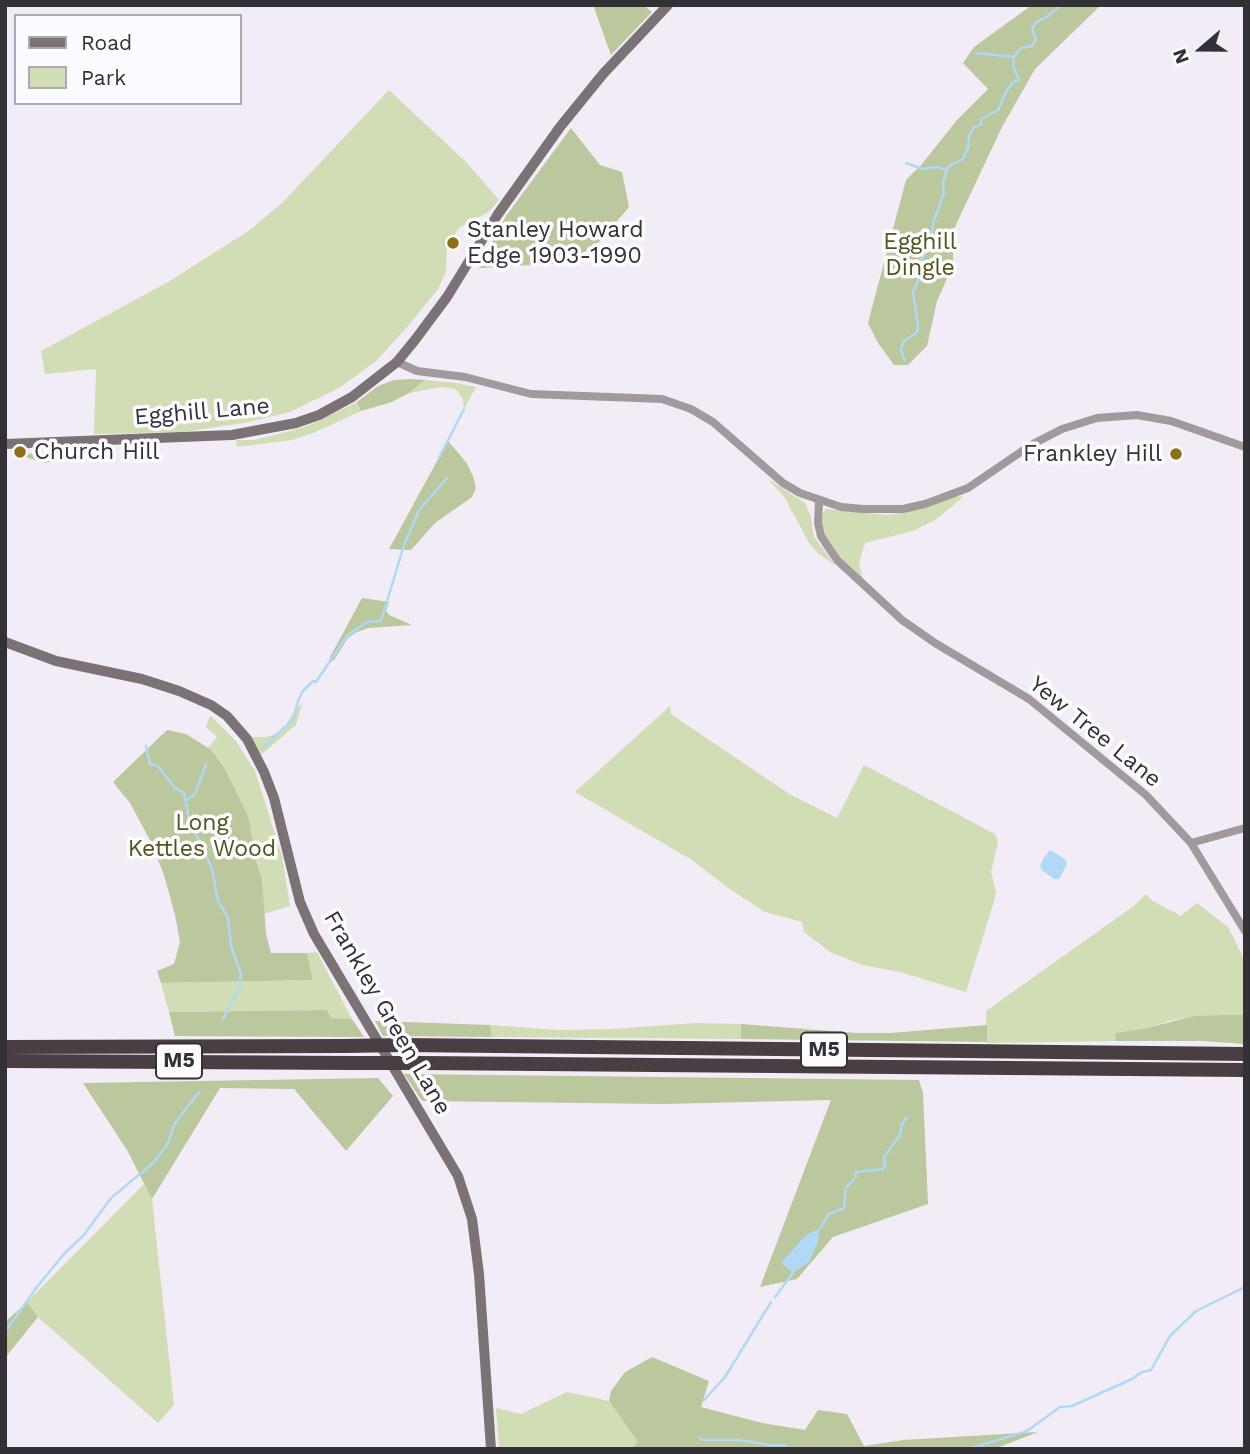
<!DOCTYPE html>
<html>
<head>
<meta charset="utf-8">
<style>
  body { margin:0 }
  #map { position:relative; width:1250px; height:1454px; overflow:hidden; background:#f2ecf6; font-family:"Work Sans",sans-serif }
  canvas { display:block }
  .frame { position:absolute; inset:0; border:7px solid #333135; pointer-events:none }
  .legend { position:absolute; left:14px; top:14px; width:228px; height:91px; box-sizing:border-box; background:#fdfbff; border:2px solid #acaaae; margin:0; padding:9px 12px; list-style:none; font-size:21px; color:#333135 }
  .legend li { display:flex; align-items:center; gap:14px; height:35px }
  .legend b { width:35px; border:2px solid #acaaae }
  .north { position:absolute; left:1166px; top:14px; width:70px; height:70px; -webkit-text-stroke:5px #fdfbff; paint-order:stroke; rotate:250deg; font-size:19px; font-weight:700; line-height:28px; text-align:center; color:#333135 }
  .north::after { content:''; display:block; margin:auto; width:24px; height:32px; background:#333135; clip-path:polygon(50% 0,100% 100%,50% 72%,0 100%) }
</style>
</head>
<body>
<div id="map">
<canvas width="1250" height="1454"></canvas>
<div class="frame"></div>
<ul class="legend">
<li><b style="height:9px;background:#7a7274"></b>Road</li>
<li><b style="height:19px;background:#d1ddb4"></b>Park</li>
</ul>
<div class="north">N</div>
</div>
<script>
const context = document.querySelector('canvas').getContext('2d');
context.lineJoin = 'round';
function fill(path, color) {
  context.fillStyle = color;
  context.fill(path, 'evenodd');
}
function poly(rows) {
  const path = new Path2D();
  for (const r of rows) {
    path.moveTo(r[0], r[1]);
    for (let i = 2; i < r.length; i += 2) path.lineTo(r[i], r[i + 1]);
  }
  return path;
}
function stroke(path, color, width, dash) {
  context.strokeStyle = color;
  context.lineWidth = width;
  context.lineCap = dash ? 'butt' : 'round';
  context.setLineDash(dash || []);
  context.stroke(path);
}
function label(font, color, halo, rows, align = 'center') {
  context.font = font + ' "Work Sans",sans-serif';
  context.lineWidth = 7;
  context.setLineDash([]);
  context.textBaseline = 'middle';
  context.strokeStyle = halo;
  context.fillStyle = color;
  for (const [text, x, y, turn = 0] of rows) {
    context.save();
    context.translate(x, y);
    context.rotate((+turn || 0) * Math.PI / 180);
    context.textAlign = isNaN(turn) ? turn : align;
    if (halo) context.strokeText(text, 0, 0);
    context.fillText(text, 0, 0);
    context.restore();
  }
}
const green = poly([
  [389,90,467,163,499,200,490,211,459,228,447,246,446,272,438,289,408,326,375,362,339,388,290,412,244,423,182,432,94,434,96,369,45,374,41,351,168,282,250,230,283,202],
  [425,380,456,383,476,387,464,409,463,399,456,389,441,387,409,393],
  [357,402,361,411,313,433,292,440,237,447,236,440,254,440,294,430,312,424],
  [767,478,805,503,811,517,814,537,836,566,818,553,809,543,785,498],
  [956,496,963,497,937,519,913,531,865,543,859,563,863,579,839,557,827,540,822,527,820,516,826,509,888,515,926,508],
  [302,704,296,725,261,755,251,737,267,737,283,730,296,708],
  [670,706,671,714,678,719,791,795,837,818,864,765,995,834,998,842,991,872,996,891,995,898,966,992,900,972,862,965,830,952,804,932,802,922,765,912,728,888,692,860,575,792],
  [210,715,236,741,255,771,282,856,290,906,264,914,262,879,255,858,249,818,224,767,208,748,217,737,206,727],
  [1146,894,1151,900,1181,916,1197,903,1228,927,1245,961,1245,1015,1194,1016,1169,1021,1147,1028,1115,1033,1116,1041,987,1043,986,1011,1135,905],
  [317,952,352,1019,330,1018,327,1010,169,1012,161,983,313,980,307,953],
  [695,1023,741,1024,741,1039,492,1037,490,1025,558,1030,613,1029],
  [145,1183,152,1199,174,1405,158,1423,38,1317,27,1302],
  [567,1392,609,1401,638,1442,631,1449,499,1449,496,1408,521,1414]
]);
const forest = poly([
  [593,5,643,5,652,12,611,55],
  [1032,5,1101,5,1035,69,1002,127,953,231,953,265,937,301,927,346,908,365,894,365,878,343,868,323,906,180,922,164,957,120,988,89,963,63,974,47],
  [571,128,600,165,622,172,629,207,599,242,569,263,479,268,506,216],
  [411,379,425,380,409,393,392,402,361,411,357,402,378,386,394,380],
  [448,441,466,462,473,476,476,488,472,497,435,523,411,550,389,549],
  [110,452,44,463,17,454],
  [362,598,389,602,386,611,389,615,412,625,368,628,357,632,348,638,334,660,328,664,330,657],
  [167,730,186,734,210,749,224,767,249,818,255,858,262,879,266,934,271,953,307,953,313,980,161,983,157,971,174,964,180,942,175,915,164,875,151,842,130,803,113,782],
  [327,1010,331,1018,352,1019,364,1037,175,1036,169,1012],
  [1221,1015,1245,1015,1245,1044,1202,1041,1116,1041,1115,1033,1147,1028,1194,1016],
  [375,1021,490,1025,492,1037,383,1036],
  [741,1024,857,1033,891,1033,987,1025,987,1042,741,1039],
  [404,1074,919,1080,923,1093,928,1204,833,1237,797,1279,760,1287,831,1100,664,1104,422,1101],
  [378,1078,393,1096,346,1151,294,1089,220,1088,152,1199,127,1150,83,1083],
  [27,1302,38,1317,5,1358,5,1322],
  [652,1357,709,1381,701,1407,762,1423,805,1430,818,1410,847,1414,864,1446,903,1440,1038,1432,994,1449,631,1449,638,1442,609,1401,611,1391,625,1372]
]);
const water = poly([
  [1050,850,1065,859,1067,864,1059,879,1054,879,1042,870,1040,866,1043,859],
  [820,1229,818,1242,809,1262,793,1273,781,1263,803,1238,811,1232]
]);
const stream = poly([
  [976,53,1014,57],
  [906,163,923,169,936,167,946,170],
  [905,361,901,350,903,342,917,332,918,326,913,292,920,276,922,258,931,243,933,223,944,193,943,182,947,170,949,166,963,159,968,148,969,136,974,127,981,125,981,119,998,110,1007,90,1013,82,1019,80,1013,66,1014,57,1021,48,1032,46,1036,39,1032,29,1036,22,1047,17,1061,5],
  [439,458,464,409],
  [146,746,150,764,158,766,174,787,184,793,189,819,212,869,218,901,228,918,231,946,241,974,239,989,223,1019],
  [263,747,293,720,298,701,303,691,313,681,316,682,347,636,367,622,381,621,404,545,419,510,447,478],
  [187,800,195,794,206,764],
  [820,1229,829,1214,844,1208,846,1188,856,1177,856,1172,883,1169,885,1166,884,1157,900,1135,902,1124,907,1117],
  [775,1297,793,1273],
  [5,1332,37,1287,64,1254,83,1236,111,1198,152,1164,167,1145,175,1123,199,1092],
  [704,1400,725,1377,771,1302],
  [699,1437,703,1440,739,1440,770,1445,784,1445,788,1449],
  [969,1449,1027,1431,1060,1407,1072,1406,1132,1379,1142,1372,1151,1370,1170,1336,1196,1311,1245,1287]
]);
const street = poly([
  [397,362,417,371,465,377,531,394,662,399,691,409,713,422,783,483,800,493,841,507,863,509,903,509,925,504,968,488,1031,445,1062,429,1097,418,1137,415,1171,421,1245,447],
  [819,501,818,523,821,536,837,560,902,620,935,643,1029,699,1146,795,1191,843,1245,931],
  [1191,843,1245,828]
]);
const secondary = poly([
  [5,444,232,435,296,423,319,415,352,397,397,362,415,340,447,297,498,214,560,127,603,74,668,5],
  [5,642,56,661,142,679,179,691,211,705,227,716,247,739,264,772,274,798,300,902,314,934,458,1176,472,1219,479,1274,491,1449]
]);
const highway = poly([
  [403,1045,1245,1054],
  [5,1047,345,1046],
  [5,1061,352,1063],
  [421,1063,1245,1070]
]);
const highwayBridge = poly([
  [345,1046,403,1045],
  [352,1063,421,1063]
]);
const markers = [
  [453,243,7,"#8b7114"],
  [20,452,7,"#8b7114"],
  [1176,454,7,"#8b7114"]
];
const shields = [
  [824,1050,46],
  [179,1061,46]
];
const shieldNames = [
  ["M5",824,1050],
  ["M5",179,1061]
];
const poiNames = [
  ["Stanley Howard",467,230],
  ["Edge 1903-1990",467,256],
  ["Church Hill",34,452],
  ["Frankley Hill",1162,454,"right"]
];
const parkNames = [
  ["Egghill",920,242],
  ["Dingle",920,268],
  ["Long",202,823],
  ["Kettles Wood",202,849]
];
const streetNames = [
  ["Egghill Lane",202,412,-5],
  ["Yew Tree Lane",1095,732,39],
  ["Frankley Green Lane",387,1013,60]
];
fill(green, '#d1ddb4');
fill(forest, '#bbc79c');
fill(water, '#afd9f6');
stroke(stream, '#afd9f6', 2.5);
stroke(street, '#a09a9c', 8);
stroke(secondary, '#7a7274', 10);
stroke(highway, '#493e41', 14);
stroke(highwayBridge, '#493e41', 14);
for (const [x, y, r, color] of markers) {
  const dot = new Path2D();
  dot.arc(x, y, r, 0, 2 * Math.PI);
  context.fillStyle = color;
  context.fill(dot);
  stroke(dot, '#fdfbff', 2.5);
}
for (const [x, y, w] of shields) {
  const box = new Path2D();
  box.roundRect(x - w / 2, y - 17.5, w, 35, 5);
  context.fillStyle = '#fdfbff';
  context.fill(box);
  stroke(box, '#333135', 2);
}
label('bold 21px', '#333135', null, shieldNames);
label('23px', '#333135', '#fdfbff', poiNames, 'left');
label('23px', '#4b5818', '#fdfbff', parkNames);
label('23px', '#333135', '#fdfbff', streetNames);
</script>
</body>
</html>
